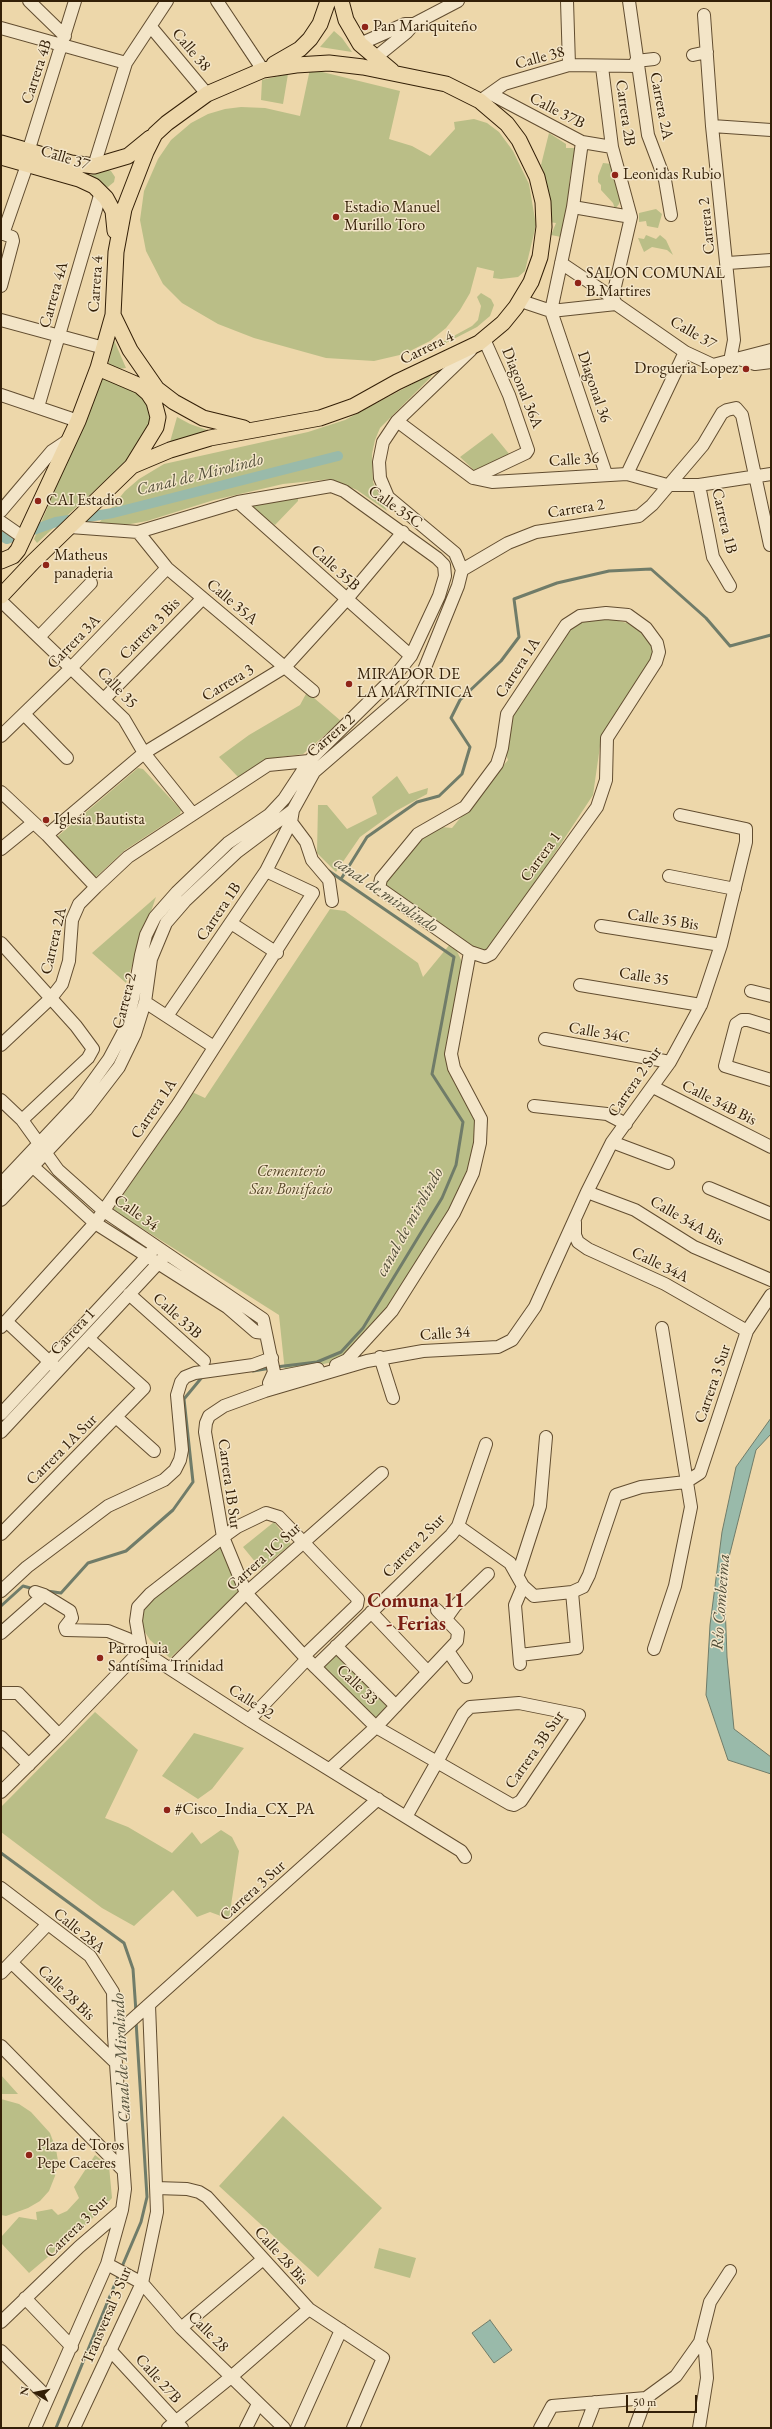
<!DOCTYPE html>
<html>
<head>
<meta charset="utf-8">
<style>
  body { margin:0 }
  #map { position:relative; width:772px; height:2429px; overflow:hidden; background:#edd7aa; font-family:"EB Garamond",serif }
  canvas { display:block }
  .frame { position:absolute; inset:0; border:2px solid #331f07; pointer-events:none }
  .north { position:absolute; left:16px; top:2373px; width:40px; height:40px; -webkit-text-stroke:3px #f3e5c8; paint-order:stroke; rotate:280deg; font-size:11px; font-weight:700; line-height:16px; text-align:center; color:#331f07 }
  .north::after { content:''; display:block; margin:auto; width:14px; height:18px; background:#331f07; clip-path:polygon(50% 0,100% 100%,50% 72%,0 100%) }
  .scale { position:absolute; left:626px; top:2395px; width:71px; height:18px; box-sizing:border-box; border:2px solid #331f07; border-top:0; padding-left:5px; font-size:12px; line-height:14px; white-space:nowrap; color:#331f07; -webkit-text-stroke:3px #f3e5c8; paint-order:stroke }
</style>
</head>
<body>
<div id="map">
<canvas width="772" height="2429"></canvas>
<div class="frame"></div>
<div class="north">N</div>
<div class="scale">50 m</div>
</div>
<script>
const context = document.querySelector('canvas').getContext('2d');
context.lineJoin = 'round';
function fill(path, color) {
  context.fillStyle = color;
  context.fill(path, 'evenodd');
}
function poly(rows) {
  const path = new Path2D();
  for (const r of rows) {
    path.moveTo(r[0], r[1]);
    for (let i = 2; i < r.length; i += 2) path.lineTo(r[i], r[i + 1]);
  }
  return path;
}
function stroke(path, color, width, dash) {
  context.strokeStyle = color;
  context.lineWidth = width;
  context.lineCap = dash ? 'butt' : 'round';
  context.setLineDash(dash || []);
  context.stroke(path);
}
function label(font, color, halo, rows, align = 'center') {
  context.font = font + ' "EB Garamond",serif';
  context.lineWidth = 3;
  context.setLineDash([]);
  context.textBaseline = 'middle';
  context.strokeStyle = halo;
  context.fillStyle = color;
  for (const [text, x, y, turn = 0] of rows) {
    context.save();
    context.translate(x, y);
    context.rotate((+turn || 0) * Math.PI / 180);
    context.textAlign = isNaN(turn) ? turn : align;
    if (halo) context.strokeText(text, 0, 0);
    context.fillText(text, 0, 0);
    context.restore();
  }
}
const green = poly([
  [334,31,342,38,352,52,320,47],
  [310,69,400,91,389,139,412,146,430,156,455,129,454,122,474,119,487,123,499,132,513,151,529,184,536,225,525,271,518,277,501,279,493,278,494,271,477,267,470,293,460,310,446,328,430,341,404,354,374,361,326,358,254,338,218,324,182,303,163,284,146,251,140,220,144,191,158,159,171,140,191,123,208,114,225,109,241,107,265,108,300,116],
  [288,74,283,104,261,100,262,80],
  [549,133,566,144,566,148,574,148,577,153,571,170,569,185,572,189,561,237,551,235,556,223,549,222,544,182,545,175,541,165],
  [603,163,612,164,622,192,619,204,615,209,613,203,601,190,601,185,598,182,598,176],
  [107,170,111,171,115,177,114,182,108,187,103,186,86,175,96,174],
  [656,209,662,214,658,228,647,226,646,221,639,222,639,213],
  [646,235,656,239,660,235,666,240,673,255,667,250,652,247,644,252,638,238,644,239],
  [481,293,491,299,494,305,490,316,477,327,440,346,439,344,472,326,478,320,481,306,477,297],
  [114,340,126,368,107,370],
  [431,374,432,375,429,379,380,428,375,440,372,454,373,482,387,511,357,490,331,479,283,484,214,500,147,521,125,525,99,523,125,491,139,479,164,464,308,432,345,420],
  [103,378,128,387,145,397,152,411,150,425,127,461,37,543,34,539],
  [177,417,190,424,210,431,170,442],
  [492,433,510,455,477,473,460,457],
  [289,498,298,499,298,501,275,525,249,506],
  [611,619,627,623,650,638,655,655,651,669,600,746,593,795,491,950,485,954,385,888,385,878,422,837,441,827,452,828,508,760,505,752,511,715,569,627,581,621],
  [307,692,341,721,303,754,266,759,238,777,219,757,249,735,300,705],
  [138,768,143,769,181,810,180,814,125,850,96,877,58,840,58,836],
  [397,776,409,794,428,788,427,794,396,811,360,837,336,872,317,853,318,805,327,805,347,829,377,814,372,797],
  [156,897,126,983,92,953],
  [330,909,345,911,418,963,423,977,451,943,456,949,463,964,445,1050,449,1072,476,1122,469,1172,456,1199,389,1309,357,1346,333,1362,285,1372,279,1315,113,1210,192,1092,205,1098],
  [274,1522,291,1544,261,1569,243,1547],
  [221,1542,241,1591,170,1658,150,1640,143,1629,142,1613,147,1603],
  [336,1646,396,1706,376,1727,315,1667],
  [95,1712,138,1750,105,1818,128,1827,172,1853,192,1832,201,1844,221,1830,232,1837,239,1851,229,1919,210,1912,197,1917,173,1890,134,1926,102,1908,1,1832,1,1807],
  [194,1733,244,1748,212,1789,198,1799,162,1776],
  [1,2075,18,2094,1,2094],
  [1,2099,19,2104,31,2112,50,2133,56,2149,58,2161,55,2176,49,2191,40,2201,28,2208,6,2216,1,2215],
  [283,2116,382,2208,318,2277,219,2186],
  [95,2155,109,2166,112,2198,88,2223,29,2273,2,2244,2,2236,19,2217,37,2220,36,2212,52,2209,58,2215,67,2211,79,2198,74,2187],
  [379,2248,416,2258,410,2278,374,2268]
]);
const water = poly([
  [771,1418,771,1434,756,1450,724,1577,727,1657,734,1729,771,1757,771,1774,728,1760,706,1695,710,1625,722,1532,736,1467,771,1418],
  [490,2320,512,2350,494,2363,472,2333,490,2320]
]);
const stream = poly([
  [341,879,367,837,417,802,439,796,462,774,470,747,451,718,460,700,501,661,519,637,514,599,557,583,609,571,651,569,706,618,730,646,771,635],
  [276,1367,317,1362,341,1352,363,1328,442,1198,456,1165,463,1122,432,1074,454,957,326,869],
  [253,1371,271,1368],
  [47,1591,61,1593,88,1563,126,1551,173,1510,193,1482,184,1399,203,1376],
  [1,1606,23,1586,34,1589],
  [1,1853,124,1943,133,1969,136,2012],
  [121,2269,141,2222,147,2197,136,2021],
  [56,2428,119,2274]
]);
const canal = poly([
  [1,536,7,539,56,522,113,513,338,456]
]);
const minor = poly([
  [29,1,65,36],
  [217,1,263,70],
  [567,1,569,65],
  [629,1,648,135,665,180,671,215],
  [704,15,712,126,734,340,730,361],
  [151,27,207,94],
  [1,28,126,63],
  [360,44,405,24,414,24],
  [693,55,707,52],
  [375,58,407,32,414,24,458,1],
  [636,61,654,59],
  [602,67,612,147,631,217,611,304],
  [491,94,582,142,612,147],
  [480,101,504,84,569,65,637,66],
  [712,126,771,130],
  [582,142,573,207,551,311,606,474],
  [28,152,75,1],
  [94,166,126,63,167,1],
  [573,207,631,217],
  [1,233,12,237,13,241,1,286],
  [3,234,27,165],
  [561,263,613,298,616,304],
  [728,263,771,260],
  [521,301,551,311,616,304,685,352,713,365,771,350],
  [1,320,104,348],
  [739,359,755,364,771,362],
  [1,395,78,421],
  [38,407,101,192],
  [397,421,473,478,492,482,627,474,667,485,699,485,771,474],
  [627,474,685,352],
  [473,478,526,453,528,450,509,395,484,339],
  [699,485,713,557,730,586],
  [238,502,411,656],
  [1,511,52,451,70,439],
  [1,522,24,538],
  [138,532,167,568,313,691],
  [462,570,455,553,388,497,380,478,379,462,383,442,397,421,471,350],
  [1,601,124,719,144,753,192,813],
  [39,637,91,583],
  [104,699,202,599],
  [24,714,67,758],
  [1,736,71,668,167,568],
  [1,792,47,835,96,887],
  [291,822,306,842,312,860,329,880,332,901],
  [47,835,144,753,285,667,346,600,403,532],
  [1,849,33,823],
  [669,876,735,889],
  [231,923,277,953],
  [601,926,721,945],
  [1,943,76,1026,93,1049,88,1058,22,1120],
  [580,985,701,1005],
  [751,991,771,996],
  [145,1002,214,1047],
  [167,1016,266,871,291,822,293,810],
  [771,1027,748,1020,742,1020,736,1024,725,1066,771,1080],
  [545,1039,670,1062],
  [1,1045,51,998,62,984,69,961,72,920,79,904,96,887,128,857,268,765,309,761],
  [653,1087,771,1147],
  [1,1100,22,1120,58,1170,104,1211,263,1319,274,1372,269,1383],
  [534,1106,607,1114,626,1124],
  [612,1142,668,1163],
  [29,1163,95,1223,227,1307,256,1332,265,1333],
  [1,1184,78,1102,109,1059,125,1029,133,999,141,955,146,935,155,917,177,892,228,843,269,815,284,799,309,761,395,676,411,656,439,596,445,576,444,565,437,558,344,491,331,486,238,502,138,532,70,527],
  [709,1188,771,1214],
  [587,1192,635,1210,694,1247,771,1280],
  [1,1200,86,1110,119,1067,135,1034,145,1002,151,959,166,923,185,901,237,852,293,810,314,772,411,688,424,670,458,586,462,570,508,543,536,532,639,516,652,505,703,445,722,413,727,410,736,408,742,415,770,545],
  [575,1222,575,1235,578,1242,588,1249,665,1284,747,1331],
  [129,1294,204,1361],
  [6,1321,55,1367],
  [1,1327,95,1223,178,1104,313,893,266,871],
  [380,1357,393,1398],
  [336,1365,347,1360,392,1311,454,1213,473,1173,480,1143,481,1119,454,1068,451,1054,470,952,485,957,491,954,597,807,606,780,607,738,656,662,659,652,657,643,646,628,628,615,606,613,580,616,566,625,507,714,502,748,497,764,465,807,418,834,381,879,379,888,470,952],
  [272,1378,318,1369],
  [1,1414,153,1250],
  [116,1417,154,1451],
  [1,1432,164,1257],
  [458,1526,510,1563,523,1586,534,1596,572,1592,583,1587,589,1575,616,1495,641,1487,686,1482,700,1473,747,1331,771,1295],
  [1,1534,144,1388,89,1339],
  [518,1574,540,1506,546,1437],
  [1,1591,27,1567,108,1506,164,1480,175,1470,180,1460,182,1450,177,1395,181,1382,185,1377,195,1373,253,1365,272,1358],
  [35,1592,44,1595,70,1611,72,1618,65,1627,66,1630,108,1631,128,1639,141,1650,249,1720,461,1851,465,1857],
  [371,1612,427,1671],
  [445,1620,455,1606,488,1574],
  [1,1633,44,1595],
  [336,1646,396,1706],
  [654,1649,675,1586,691,1507,662,1328],
  [448,1651,466,1677],
  [520,1655,577,1648,572,1592],
  [520,1664,515,1605,523,1586],
  [315,1667,451,1535,458,1526,486,1444],
  [171,1668,246,1593,382,1473],
  [1,1693,18,1693,59,1735],
  [249,1720,307,1659],
  [1,1737,29,1765],
  [330,1769,376,1727,457,1641,458,1632,437,1610],
  [1,1792,59,1735,141,1650,136,1621,138,1607,150,1594,223,1537,237,1527,266,1513,279,1517,358,1599,357,1605,304,1656],
  [406,1817,437,1762,463,1714,470,1707,519,1703,579,1715,521,1801,514,1805,510,1804,437,1762,376,1727,304,1656,246,1593,223,1537,205,1432,206,1423,209,1416,224,1406,265,1391,367,1361,423,1351,498,1347,512,1340,535,1307,587,1192,612,1142,670,1062,701,1005,721,945,746,842,746,829,680,815],
  [1,1888,90,1956,113,1992,114,2036],
  [12,1963,116,2063],
  [1,1973,47,1925],
  [1,2046,123,2170],
  [156,2188,187,2189,199,2192,207,2197,309,2309,383,2358,353,2428],
  [107,2264,142,2283,181,2328,284,2428],
  [25,2298,72,2347],
  [1,2322,79,2247,122,2210,125,2189,114,2036,378,1799],
  [181,2328,262,2260],
  [110,2350,182,2428],
  [1,2351,48,2398],
  [35,2428,107,2264,122,2210],
  [74,2428,142,2283,157,2212,149,2005],
  [168,2428,231,2377,309,2309],
  [246,2428,258,2404],
  [297,2428,341,2330],
  [540,2428,552,2406,646,2398,676,2376,700,2342,710,2302,730,2271],
  [585,2428,595,2402],
  [635,2428,646,2398],
  [699,2428,707,2378,705,2352,700,2342]
]);
const major = poly([
  [341,1,346,20,360,44,392,71],
  [274,64,300,49,310,39,320,24,328,1],
  [1,143,71,163,94,166,128,156,150,138],
  [1,157,79,179,94,186,106,198,113,211,115,231],
  [113,315,130,350,157,389,174,402,203,418,244,428],
  [98,368,140,386,148,393,154,402,158,417,156,427,132,466],
  [1,561,13,556,18,550,78,421,98,368,113,315,116,252,124,209,146,152,155,134,167,123,207,94,263,70,296,65,329,63,363,67,446,84,480,101,507,124,519,140,537,177,543,202,544,227,540,257,531,282,516,307,503,323,479,343,397,382,354,406,320,418,210,438,170,450,132,466,33,562,1,596]
]);
const markers = [
  [365,27,4,"#8f2418"],
  [615,175,4,"#8f2418"],
  [336,217,4,"#8f2418"],
  [578,283,4,"#8f2418"],
  [746,369,4,"#8f2418"],
  [38,501,4,"#8f2418"],
  [46,565,4,"#8f2418"],
  [349,684,4,"#8f2418"],
  [46,820,4,"#8f2418"],
  [100,1658,4,"#8f2418"],
  [167,1810,4,"#8f2418"],
  [29,2155,4,"#8f2418"]
];
const poiNames = [
  ["Pan Mariquiteño",373,27],
  ["Leonidas Rubio",623,175],
  ["Estadio Manuel",344,208],
  ["Murillo Toro",344,226],
  ["SALON COMUNAL",586,274],
  ["B.Martires",586,292],
  ["Drogueria Lopez",738,369,"right"],
  ["CAI Estadio",46,501],
  ["Matheus",54,556],
  ["panaderia",54,574],
  ["MIRADOR DE",357,675],
  ["LA MARTINICA",357,693],
  ["Iglesia Bautista",54,820],
  ["Parroquia",108,1649],
  ["Santísima Trinidad",108,1667],
  ["#Cisco_India_CX_PA",175,1810],
  ["Plaza de Toros",37,2146],
  ["Pepe Caceres",37,2164]
];
const streetNames = [
  ["Calle 38",191,50,50],
  ["Calle 38",540,58,-15],
  ["Carrera 4B",37,72,-72],
  ["Carrera 2A",661,106,79],
  ["Calle 37B",557,111,27],
  ["Carrera 2B",625,113,82],
  ["Calle 37",65,158,17],
  ["Carrera 2",707,226,-96],
  ["Carrera 4",96,284,-86],
  ["Carrera 4A",54,295,-74],
  ["Calle 37",693,333,30],
  ["Carrera 4",427,348,-26],
  ["Diagonal 36",594,387,71],
  ["Diagonal 36A",522,388,68],
  ["Calle 36",574,460,-4],
  ["Calle 35C",395,507,35],
  ["Carrera 2",576,509,-9],
  ["Carrera 1B",724,521,77],
  ["Calle 35B",335,568,42],
  ["Calle 35A",232,602,40],
  ["Carrera 3 Bis",150,629,-46],
  ["Carrera 3A",74,642,-46],
  ["Carrera 1A",518,668,-57],
  ["Carrera 3",228,683,-31],
  ["Calle 35",117,688,46],
  ["Carrera 2",331,736,-41],
  ["Carrera 1",541,857,-54],
  ["Carrera 1B",219,912,-56],
  ["Calle 35 Bis",663,920,9],
  ["Carrera 2A",54,941,-77],
  ["Calle 35",644,977,9],
  ["Carrera 2",125,1001,-76],
  ["Calle 34C",599,1033,10],
  ["Carrera 2 Sur",635,1082,-55],
  ["Calle 34B Bis",719,1103,27],
  ["Carrera 1A",154,1109,-56],
  ["Calle 34",136,1213,35],
  ["Calle 34A Bis",687,1221,30],
  ["Calle 34A",660,1265,26],
  ["Calle 33B",177,1316,42],
  ["Carrera 1",73,1332,-47],
  ["Calle 34",445,1334,-4],
  ["Carrera 3 Sur",713,1384,-71],
  ["Carrera 1A Sur",62,1450,-45],
  ["Carrera 1B Sur",229,1484,82],
  ["Carrera 2 Sur",414,1546,-46],
  ["Carrera 1C Sur",264,1557,-42],
  ["Calle 33",357,1685,44],
  ["Calle 32",251,1702,33],
  ["Carrera 3B Sur",535,1750,-55],
  ["Carrera 3 Sur",253,1891,-42],
  ["Calle 28A",79,1931,39],
  ["Calle 28 Bis",66,1993,44],
  ["Carrera 3 Sur",77,2227,-44],
  ["Calle 28 Bis",281,2256,48],
  ["Transversal 3 Sur",107,2316,-67],
  ["Calle 28",208,2332,45],
  ["Calle 27B",158,2379,48]
];
const parkNames = [
  ["Cementerio",291,1172],
  ["San Bonifacio",291,1190]
];
const waterNames = [
  ["Canal de Mirolindo",200,475,-14],
  ["canal de mirolindo",386,895,34],
  ["canal de mirolindo",410,1222,-61],
  ["Río Combeima",721,1602,-86],
  ["Canal de Mirolindo",122,2058,-93]
];
const districtNames = [
  ["Comuna 11",416,1602],
  ["- Ferias",416,1625]
];
fill(green, '#babe87');
fill(water, '#99baaa');
stroke(water, '#707c69', 1);
stroke(stream, '#707c69', 3);
stroke(canal, '#99baaa', 10);
stroke(minor, '#624d30', 14);
stroke(major, '#331f07', 17);
stroke(minor, '#f3e5c8', 12);
stroke(major, '#edd7aa', 15);
for (const [x, y, r, color] of markers) {
  const dot = new Path2D();
  dot.arc(x, y, r, 0, 2 * Math.PI);
  context.fillStyle = color;
  context.fill(dot);
  stroke(dot, '#f3e5c8', 1.5);
}
label('16px', '#331f07', '#f3e5c8', poiNames, 'left');
label('16px', '#331f07', '#f3e5c8', streetNames);
label('italic 16px', '#554727', '#f3e5c8', parkNames);
label('italic 17px', '#524e38', '#f3e5c8', waterNames);
label('bold 20px', '#7a1f14', '#f3e5c8', districtNames);
</script>
</body>
</html>
